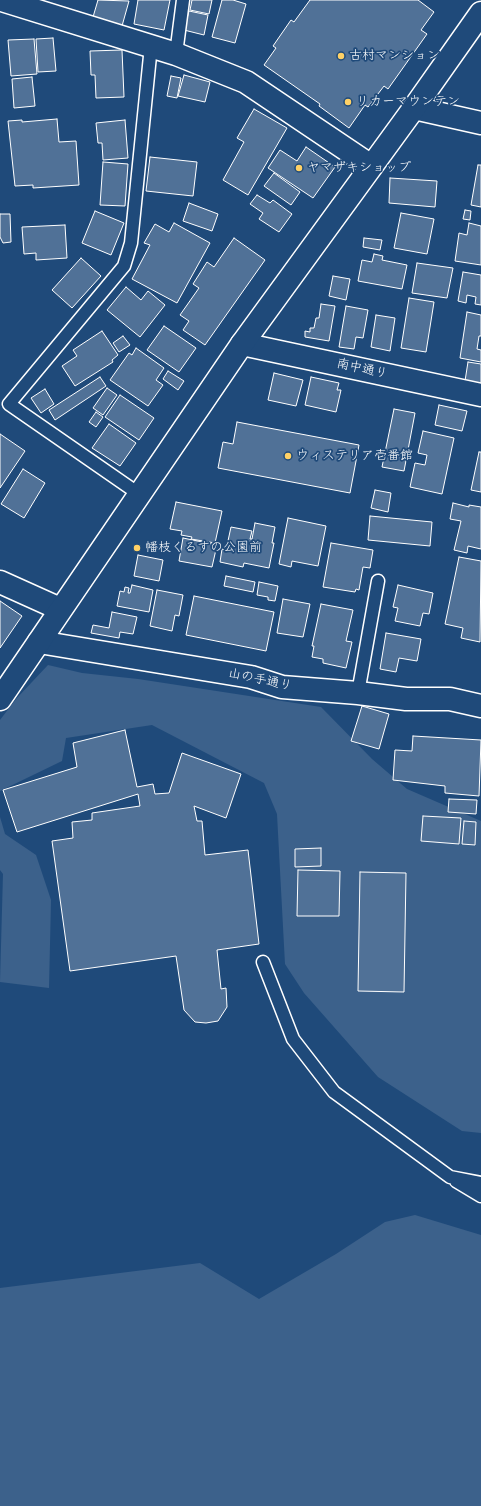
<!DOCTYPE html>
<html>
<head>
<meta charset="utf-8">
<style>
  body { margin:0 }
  canvas { display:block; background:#1f4a7a }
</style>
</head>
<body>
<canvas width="481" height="1506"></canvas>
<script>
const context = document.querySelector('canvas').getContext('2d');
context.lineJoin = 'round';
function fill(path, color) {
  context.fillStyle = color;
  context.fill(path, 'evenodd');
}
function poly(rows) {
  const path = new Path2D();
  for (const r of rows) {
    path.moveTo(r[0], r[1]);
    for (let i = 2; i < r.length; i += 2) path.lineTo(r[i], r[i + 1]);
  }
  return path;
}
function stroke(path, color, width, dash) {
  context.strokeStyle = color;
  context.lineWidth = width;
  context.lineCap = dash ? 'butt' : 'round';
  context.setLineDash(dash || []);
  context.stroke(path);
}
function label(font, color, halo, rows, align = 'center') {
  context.font = font + ' Itim,"Klee One",sans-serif';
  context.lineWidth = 3.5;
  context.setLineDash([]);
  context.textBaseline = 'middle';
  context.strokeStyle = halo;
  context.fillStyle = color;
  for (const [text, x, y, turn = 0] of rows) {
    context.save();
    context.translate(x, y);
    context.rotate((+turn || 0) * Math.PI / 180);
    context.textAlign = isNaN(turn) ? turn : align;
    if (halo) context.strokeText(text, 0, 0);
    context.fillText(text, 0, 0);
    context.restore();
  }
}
const green = poly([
  [48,665,82,673,138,679,321,707,372,759,407,789,481,821,481,1133,462,1131,378,1077,304,993,285,964,277,814,264,783,152,725,66,738,62,761,0,791,0,720,16,699],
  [0,817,5,834,36,855,51,900,49,988,0,982,3,874,0,870],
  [415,1215,481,1235,481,1506,0,1506,0,1288,200,1263,259,1299,336,1254,385,1222]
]);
const building = poly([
  [98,0,129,1,122,26,93,17,98,0],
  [138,0,170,0,164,30,134,24,138,0],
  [192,0,212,0,209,14,190,10,192,0],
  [222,0,233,0,246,4,235,43,212,37,222,0],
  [310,0,418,0,434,12,421,30,427,34,388,89,384,86,368,107,365,105,349,128,319,106,320,104,264,65,276,48,273,46,291,20,294,22,310,0],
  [189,11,208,15,204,35,184,30,189,11],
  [53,38,56,71,38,72,36,39,53,38],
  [34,39,37,74,11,76,8,40,34,39],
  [122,50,124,97,96,98,95,75,91,75,90,51,122,50],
  [184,75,210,82,205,102,178,96,184,75],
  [171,76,181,78,177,98,167,96,171,76],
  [32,77,35,106,14,108,12,79,32,77],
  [254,109,287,128,248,195,223,180,244,142,237,138,254,109],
  [57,119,59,142,76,141,79,185,33,188,33,185,15,186,8,121,22,120,22,122,57,119],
  [125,120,128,158,103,160,102,143,98,143,96,123,125,120],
  [306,147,335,167,313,198,268,168,280,150,297,161,306,147],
  [150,157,197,162,193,196,146,191,150,157],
  [103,162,128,164,125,206,100,205,103,162],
  [478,165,481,165,481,207,471,205,478,165],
  [274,173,300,192,291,205,264,186,274,173],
  [390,178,437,181,435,207,389,203,390,178],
  [257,195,270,203,273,200,292,214,279,232,259,219,263,213,250,204,257,195],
  [189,203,218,214,212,231,183,221,189,203],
  [465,210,471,211,470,220,463,219,465,210],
  [95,211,124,223,111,255,82,243,95,211],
  [401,213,434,219,427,254,394,248,401,213],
  [0,214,10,214,11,242,3,243,0,237,0,214],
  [174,223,210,243,177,303,132,279,150,245,144,243,155,224,169,232,174,223],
  [469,223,481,226,481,265,455,261,459,233,467,235,469,223],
  [65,225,67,258,36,260,36,253,24,254,22,227,65,225],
  [234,238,265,260,205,345,183,330,189,321,180,315,199,288,193,284,207,262,214,267,234,238],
  [364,238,382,240,380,250,363,247,364,238],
  [374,254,383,256,382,260,407,265,402,289,358,281,362,260,372,262,374,254],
  [81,258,101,276,72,308,52,290,81,258],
  [417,263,453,268,447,298,412,293,417,263],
  [463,272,481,275,481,305,475,304,476,297,467,295,466,303,458,301,463,272],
  [333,276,350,279,346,300,329,296,333,276],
  [126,287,141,300,148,291,165,305,140,337,107,310,126,287],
  [409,298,434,302,426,352,401,348,409,298],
  [321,304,335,306,329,341,305,337,305,331,310,332,310,328,314,328,316,318,319,318,321,304],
  [346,306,368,310,363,338,356,337,354,349,339,347,346,306],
  [467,312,481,315,481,336,479,336,477,349,481,350,481,362,460,358,467,312],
  [376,315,395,318,390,351,371,347,376,315],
  [164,326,196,348,179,372,147,350,164,326],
  [102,331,118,355,112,360,113,362,75,386,62,366,77,356,73,350,102,331],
  [123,336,130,345,119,352,113,343,123,336],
  [136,348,164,368,156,380,163,385,148,406,110,380,129,353,132,355,136,348],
  [468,362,481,364,481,384,465,381,468,362],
  [168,371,184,381,178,390,163,379,168,371],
  [274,373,303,380,296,406,268,400,274,373],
  [100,377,106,386,55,420,49,410,100,377],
  [311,377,339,383,337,390,341,390,336,412,305,405,311,377],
  [107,388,117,395,103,415,93,408,107,388],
  [45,389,54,404,41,413,31,398,45,389],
  [120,395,154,418,139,440,105,417,120,395],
  [439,405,467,411,462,431,435,425,439,405],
  [394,409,415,413,404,471,382,467,394,409],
  [96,412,103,417,96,427,89,422,96,412],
  [237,422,359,445,350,493,218,468,223,442,233,444,237,422],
  [109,424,136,443,120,466,92,448,109,424],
  [423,431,454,438,442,494,410,487,415,463,425,465,427,455,418,453,423,431],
  [0,434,25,451,0,488,0,434],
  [479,452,481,452,481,492,471,490,479,452],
  [23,469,45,483,24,518,1,504,23,469],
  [375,490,391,493,388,512,371,508,375,490],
  [176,502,222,511,215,543,191,539,192,537,181,535,182,531,170,529,176,502],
  [453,503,469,507,469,505,481,507,481,549,468,546,467,553,454,550,461,521,450,519,453,503],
  [370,516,432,522,430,546,368,540,370,516],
  [288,518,326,526,318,566,292,561,291,567,279,564,288,518],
  [255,523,275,527,272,543,274,543,269,568,244,563,243,567,220,562,222,549,226,550,231,527,252,531,250,539,252,539,255,523],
  [183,538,217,545,212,567,179,561,183,538],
  [331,543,373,550,370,568,363,567,359,590,356,589,355,592,323,587,331,543],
  [138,555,163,560,159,581,134,576,138,555],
  [459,557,481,561,480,642,461,638,463,628,445,624,459,557],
  [226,576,255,582,253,592,224,586,226,576],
  [259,582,278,586,275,601,268,600,268,597,257,595,259,582],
  [132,585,153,590,149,612,117,606,120,591,124,592,125,587,129,588,128,593,130,593,132,585],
  [398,585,433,593,429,614,423,613,420,626,395,621,398,608,393,607,398,585],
  [157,590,183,595,179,616,175,615,172,631,150,626,157,590],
  [194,596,274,612,266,651,186,635,194,596],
  [283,599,310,604,303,637,277,633,283,599],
  [0,601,22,616,0,648,0,601],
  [321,604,353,610,346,641,352,642,346,668,323,663,323,659,312,657,314,646,312,646,321,604],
  [112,612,137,617,133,634,120,632,119,638,91,633,93,625,109,628,112,612],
  [386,633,421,639,417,661,399,658,396,672,380,669,386,633],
  [362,706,389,714,379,749,351,741,362,706],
  [125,730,137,787,153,784,155,794,169,793,182,753,241,774,226,818,194,806,197,821,202,821,205,855,248,850,259,944,217,950,221,989,226,988,227,1007,218,1021,206,1023,195,1022,184,1010,176,956,70,971,52,841,73,838,72,822,92,820,92,813,140,806,138,794,17,832,3,790,77,767,73,743,125,730],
  [413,736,481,740,479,796,445,793,445,786,393,780,395,750,412,751,413,736],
  [449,799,477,800,476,814,448,812,449,799],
  [423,816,461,818,459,844,421,841,423,816],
  [464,821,476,822,475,845,462,844,464,821],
  [321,848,321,866,295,867,295,849,321,848],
  [298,870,340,871,339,916,297,916,298,870],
  [360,872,406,873,404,992,358,991,360,872]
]);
const service = poly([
  [176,54,183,0],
  [139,494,9,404,124,266,131,243,151,46],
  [358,693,378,581],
  [263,962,293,1039,334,1092,450,1177,481,1183],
  [456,1181,481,1196]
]);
const minor = poly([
  [2,0,176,54,246,82,371,166],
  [414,108,481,123],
  [242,344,481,395],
  [0,582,60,609],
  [39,642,251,677,282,687,358,693,406,699,450,699,481,706]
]);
const tertiary = poly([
  [0,699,242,344,414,108,481,13]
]);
const markers = [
  [341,56,4,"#ffd166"],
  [348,102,4,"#ffd166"],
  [299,168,4,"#ffd166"],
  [288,456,4,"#ffd166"],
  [137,548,4,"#ffd166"]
];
const poiNames = [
  ["古村マンション",349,56],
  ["リカーマウンテン",356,102],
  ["ヤマザキショップ",307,168],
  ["ウィステリア壱番館",296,456],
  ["幡枝くるすの公園前",145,548]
];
const streetNames = [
  ["南中通り",362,369,12],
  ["山の手通り",260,680,12]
];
fill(green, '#3c618b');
fill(building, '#507197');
stroke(building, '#fff', 1);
stroke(service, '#fff', 15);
stroke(minor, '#fff', 25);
stroke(tertiary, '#fff', 25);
stroke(service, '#1f4a7a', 12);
stroke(minor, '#1f4a7a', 22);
stroke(tertiary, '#1f4a7a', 22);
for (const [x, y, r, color] of markers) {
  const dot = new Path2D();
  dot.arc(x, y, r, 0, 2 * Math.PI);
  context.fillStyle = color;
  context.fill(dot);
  stroke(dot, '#1f4a7a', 1.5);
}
label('13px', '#fff', '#1f4a7a', poiNames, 'left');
label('13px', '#fff', '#1f4a7a', streetNames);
</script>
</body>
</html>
